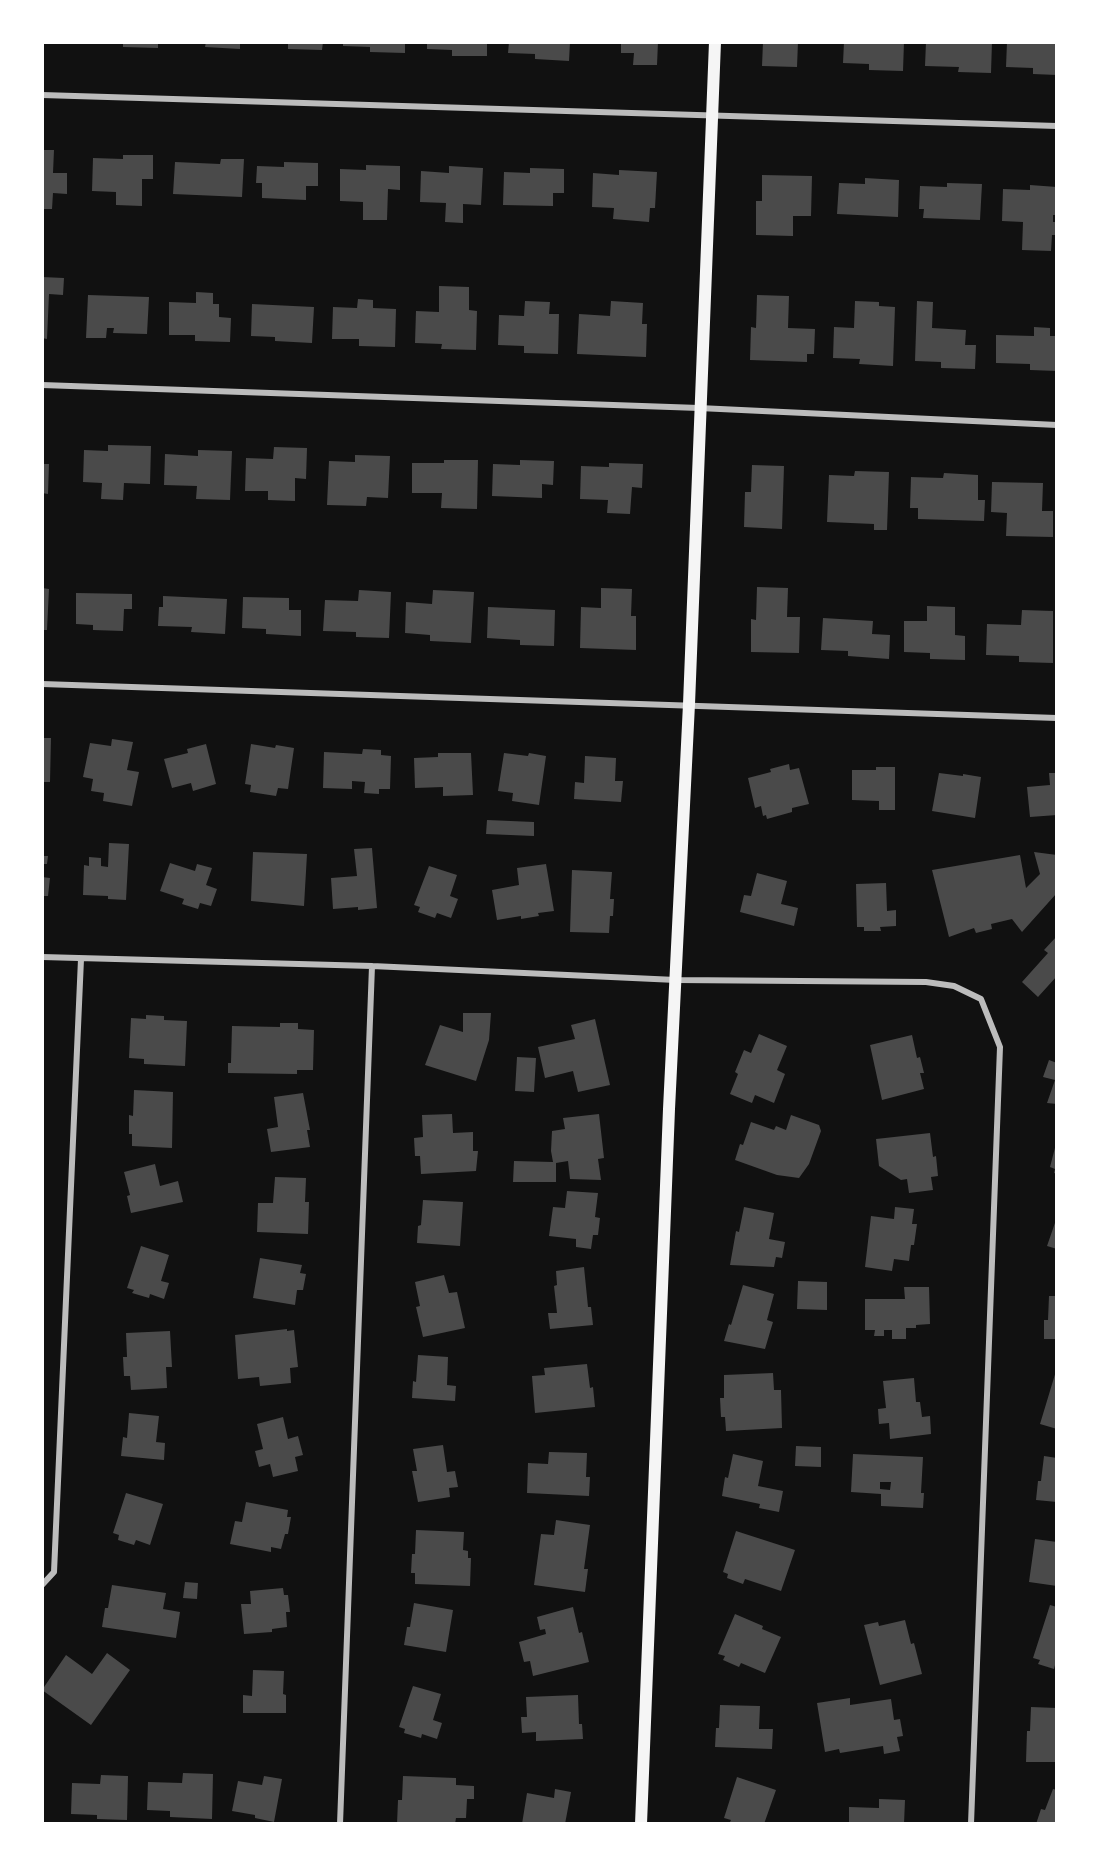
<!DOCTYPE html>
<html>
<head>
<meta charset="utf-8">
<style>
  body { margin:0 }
  #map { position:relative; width:1099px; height:1866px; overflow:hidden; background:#111; font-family:"Noto Serif",serif }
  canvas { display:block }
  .frame { position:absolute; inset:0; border:44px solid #fff; pointer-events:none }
</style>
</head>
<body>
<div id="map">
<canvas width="1099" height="1866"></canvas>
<div class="frame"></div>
</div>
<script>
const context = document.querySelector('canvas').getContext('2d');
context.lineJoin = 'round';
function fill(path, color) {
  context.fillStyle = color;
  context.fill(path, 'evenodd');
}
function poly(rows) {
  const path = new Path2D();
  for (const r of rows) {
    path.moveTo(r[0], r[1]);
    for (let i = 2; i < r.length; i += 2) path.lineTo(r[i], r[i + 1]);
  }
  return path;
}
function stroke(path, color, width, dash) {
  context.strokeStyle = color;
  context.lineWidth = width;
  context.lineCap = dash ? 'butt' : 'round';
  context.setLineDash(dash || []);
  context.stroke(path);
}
const building = poly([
  [123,42,158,42,158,48,123,47],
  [206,42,240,42,240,49,205,47],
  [283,42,323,42,322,50,288,49,288,44,283,44],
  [343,42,405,42,405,53,370,52,370,47,343,46],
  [427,42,487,42,487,56,452,56,452,50,427,49],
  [509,42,570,42,569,61,535,59,535,54,508,53],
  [621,42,658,42,657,65,633,65,634,53,621,53],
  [763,42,798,42,797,67,762,66],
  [844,42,904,42,903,71,869,70,869,64,843,63],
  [926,42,992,42,991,73,958,72,959,67,925,66],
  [1007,42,1057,42,1057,75,1033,74,1033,68,1006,67],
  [42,150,54,150,53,173,67,173,67,194,53,193,52,209,42,209],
  [123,155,153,155,153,179,142,179,142,206,116,205,116,192,92,191,93,158,123,159],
  [221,159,244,159,242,197,173,194,175,162,220,164],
  [284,162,318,163,318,186,306,186,306,200,262,198,262,183,256,183,257,166,284,167],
  [366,165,400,166,400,190,388,189,387,220,363,220,363,202,340,201,340,169,366,170],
  [449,166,483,168,481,205,463,204,463,223,445,222,446,203,420,202,421,171,449,173],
  [530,168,564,169,564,193,553,193,553,206,503,205,504,172,530,173],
  [619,170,657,172,655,208,650,208,649,222,613,219,614,208,592,207,593,173,619,175],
  [762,175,812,176,811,216,793,216,793,236,756,235,756,201,762,201],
  [865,178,899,180,898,217,837,214,839,183,865,184],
  [947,183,982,184,980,220,923,218,924,209,919,209,920,186,947,187],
  [1030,185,1057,187,1057,215,1053,215,1053,222,1057,222,1057,235,1052,235,1051,251,1022,250,1023,222,1002,221,1003,189,1030,190],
  [42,277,64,278,63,295,49,294,47,339,42,338],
  [439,286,469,287,469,310,477,311,476,350,441,349,442,344,415,343,416,311,439,312],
  [196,292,213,293,213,304,219,304,219,317,231,318,230,342,195,341,195,335,169,335,169,302,196,303],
  [88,295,149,297,147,334,113,333,114,328,107,328,106,338,86,338],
  [757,295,789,296,788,328,815,329,814,354,807,354,807,362,750,360,751,327,756,328],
  [358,299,373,300,373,308,396,309,395,347,359,346,359,339,332,339,333,307,357,308],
  [525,301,550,302,549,314,559,314,558,354,524,353,524,346,498,345,499,315,524,316],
  [611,301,643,303,642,324,647,324,646,357,577,354,579,314,610,316],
  [855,301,879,302,879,306,895,307,893,366,859,364,860,359,833,358,834,327,854,328],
  [917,301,933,302,932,328,966,330,965,345,976,345,975,369,941,368,941,362,915,361],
  [252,304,314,307,312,343,275,341,275,337,251,336],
  [1034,327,1050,328,1050,336,1057,336,1057,371,1030,370,1030,364,996,363,996,335,1034,336],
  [108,445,151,446,150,484,124,483,123,500,101,499,102,483,83,482,84,450,108,451],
  [274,447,307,448,306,479,295,478,295,501,268,500,268,491,245,491,246,458,273,459],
  [198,450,232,451,230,500,196,499,197,486,164,485,165,454,198,456],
  [355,455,390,456,388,498,367,497,366,506,327,505,329,461,355,462],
  [444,460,478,460,477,509,441,508,442,493,412,493,412,463,444,463],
  [520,460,554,461,553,485,542,484,542,498,492,496,493,464,520,465],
  [609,463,643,464,642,488,632,487,630,514,607,513,608,500,580,499,581,466,609,467],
  [42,464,49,464,48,494,42,493],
  [752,465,784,466,782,529,744,527,745,492,751,492],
  [855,471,889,472,887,530,874,530,874,524,827,522,829,475,854,476],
  [944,473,978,475,978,500,985,500,984,521,918,519,918,508,910,508,911,477,943,478],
  [992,482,1043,483,1042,511,1053,511,1053,537,1006,536,1007,513,991,512],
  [757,587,788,588,787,617,800,617,799,653,751,652,751,619,756,620],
  [42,588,49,589,47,630,42,630],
  [601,588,632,589,631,616,636,616,636,650,580,648,581,607,601,608],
  [359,590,391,592,389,638,356,637,356,632,323,631,325,600,358,601],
  [433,590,474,592,471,643,430,641,430,635,405,633,406,602,432,604],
  [76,593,132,594,132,609,124,609,123,631,93,630,93,625,76,624],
  [163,596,227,599,225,634,191,632,192,627,158,626,159,607,163,607],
  [243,597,289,598,289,610,301,610,301,636,266,634,266,629,242,628],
  [927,606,955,607,955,635,965,636,965,660,930,659,930,653,904,652,904,621,927,621],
  [488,607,555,610,554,646,520,645,520,640,487,638],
  [1022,610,1053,611,1053,663,1019,662,1019,656,986,655,987,624,1021,625],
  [823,618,873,621,872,634,890,635,889,659,848,656,848,651,821,650],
  [42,738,51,738,50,782,42,782],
  [112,739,133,742,127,770,139,772,132,806,103,801,104,793,91,791,93,779,83,777,90,743,111,746],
  [206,744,216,784,193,791,191,783,172,788,164,759,188,753,187,749],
  [251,744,275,748,276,745,294,748,288,789,278,788,276,796,250,792,251,785,245,784],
  [363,749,381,750,381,755,391,756,390,789,379,789,379,794,364,793,365,782,352,781,352,789,323,788,324,752,362,754],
  [438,753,471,753,473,795,443,796,443,787,415,788,414,758,438,757],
  [504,753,528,756,529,753,546,756,539,805,512,801,513,793,498,791],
  [585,756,616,758,615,781,623,781,621,802,574,799,575,782,584,783],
  [789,764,790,770,799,768,809,804,792,808,792,812,767,819,766,815,763,816,761,806,755,808,748,778,771,772,770,769],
  [876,767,895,767,895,810,879,810,879,801,852,800,852,770,876,770],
  [939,773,963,776,963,774,981,777,975,818,932,811],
  [1049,773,1057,773,1057,815,1030,817,1027,787,1050,785],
  [487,820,534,822,534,836,486,834],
  [109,843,129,844,126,900,108,899,108,896,83,895,84,865,89,866,89,857,101,858,101,866,108,867],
  [372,848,377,908,358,910,358,907,333,909,331,878,357,876,354,849],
  [253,852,307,854,304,906,251,901],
  [1034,852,1057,855,1057,895,1056,894,1022,932,1012,919,991,924,992,929,976,933,974,928,949,937,932,870,1020,855,1026,888,1040,874],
  [42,856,48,856,47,864,42,864],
  [170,863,195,871,197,864,212,868,206,885,217,889,211,906,200,903,198,909,182,904,184,899,160,891],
  [546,864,554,911,538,913,539,916,521,919,521,916,497,920,492,890,519,885,517,868],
  [429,866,457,875,450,896,458,899,451,918,437,913,435,918,418,912,420,907,414,905],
  [572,870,612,872,610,899,614,899,613,916,610,916,609,933,570,932],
  [757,873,787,881,781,904,798,908,794,926,740,912,744,895,751,896],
  [42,877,50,878,48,896,42,896],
  [886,883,887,911,896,910,896,926,880,927,881,931,864,931,864,927,857,927,856,884],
  [1057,936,1057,976,1038,997,1022,982,1048,953,1044,950],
  [463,1013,491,1013,489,1040,476,1081,425,1065,440,1025,463,1032],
  [146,1015,164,1016,164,1020,187,1021,185,1066,144,1064,144,1059,129,1058,131,1018,146,1019],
  [595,1019,610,1085,578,1092,573,1071,545,1078,538,1047,575,1039,571,1025],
  [280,1023,298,1023,298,1029,314,1030,313,1070,297,1070,297,1074,228,1073,228,1063,231,1063,232,1026,280,1027],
  [759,1034,787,1046,777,1070,785,1074,774,1103,755,1095,752,1103,730,1094,738,1074,735,1072,744,1050,751,1053],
  [912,1035,917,1058,920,1057,924,1073,920,1073,924,1089,882,1100,870,1045],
  [517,1057,536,1058,534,1092,515,1091],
  [1049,1060,1057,1063,1057,1104,1047,1103,1055,1080,1043,1077],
  [134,1090,173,1092,172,1148,132,1146,132,1134,129,1134,129,1115,133,1116],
  [303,1093,310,1130,307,1130,310,1147,271,1152,267,1129,278,1127,274,1097],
  [452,1114,453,1133,473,1132,473,1151,478,1151,476,1171,421,1174,420,1156,415,1156,414,1138,423,1137,422,1115],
  [599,1114,604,1158,598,1159,601,1180,570,1179,568,1161,556,1163,556,1182,513,1182,514,1161,553,1162,551,1151,552,1131,565,1129,563,1118],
  [791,1115,819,1125,821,1131,809,1164,799,1178,777,1175,735,1160,740,1144,743,1145,751,1122,774,1130,776,1126,786,1130],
  [930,1133,933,1157,936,1156,938,1176,931,1177,933,1190,909,1193,907,1179,901,1180,879,1166,876,1139],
  [1056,1144,1057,1144,1057,1174,1054,1173,1055,1169,1050,1167],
  [155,1164,160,1186,178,1181,183,1202,131,1213,127,1196,130,1195,124,1172],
  [275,1177,306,1178,305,1202,309,1202,308,1234,257,1232,258,1203,273,1203],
  [567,1191,598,1193,595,1217,600,1218,598,1235,593,1235,591,1249,576,1247,576,1239,549,1236,553,1207,565,1208],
  [423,1200,463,1202,460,1246,417,1243,418,1226,421,1225],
  [744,1207,774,1213,769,1239,785,1242,782,1258,776,1257,774,1267,730,1265,736,1231,739,1232],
  [895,1207,914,1209,912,1224,917,1224,914,1245,911,1245,909,1261,894,1259,892,1271,865,1267,871,1216,894,1219],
  [1057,1217,1057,1249,1047,1246],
  [141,1246,169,1255,161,1281,169,1283,164,1299,150,1294,149,1298,132,1293,134,1290,127,1288],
  [260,1258,302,1265,300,1273,306,1274,303,1290,297,1290,295,1305,253,1298],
  [584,1267,588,1307,591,1307,593,1325,550,1329,548,1313,557,1313,554,1286,557,1285,556,1271],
  [444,1275,449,1293,457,1292,465,1328,423,1337,416,1307,420,1306,415,1282],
  [798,1281,827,1282,827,1310,797,1309],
  [743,1285,774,1294,767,1320,773,1322,765,1349,724,1341,729,1324,731,1325],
  [904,1287,929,1287,930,1324,916,1325,916,1328,906,1328,906,1339,892,1339,892,1330,884,1330,884,1336,874,1336,875,1330,865,1330,865,1299,905,1299],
  [1049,1296,1057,1296,1057,1339,1044,1339,1044,1320,1048,1320],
  [287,1329,287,1331,294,1330,298,1367,290,1368,291,1383,260,1386,259,1377,238,1379,235,1335],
  [170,1331,172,1367,166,1367,167,1388,131,1390,130,1376,124,1376,123,1357,127,1357,126,1333],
  [418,1355,448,1357,447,1385,456,1386,455,1401,412,1398,413,1381,416,1382],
  [587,1364,590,1388,593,1387,595,1407,535,1413,532,1376,545,1375,544,1368],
  [1056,1371,1057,1371,1057,1429,1040,1424],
  [773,1373,774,1390,781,1390,782,1428,726,1431,725,1417,721,1417,720,1398,724,1398,724,1375],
  [914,1378,916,1402,920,1402,922,1417,930,1416,931,1434,890,1439,889,1423,879,1424,878,1409,886,1408,883,1381],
  [129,1413,159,1416,156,1442,165,1443,164,1460,121,1456,123,1437,127,1438],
  [283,1417,288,1439,298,1436,303,1455,295,1457,298,1471,273,1477,270,1464,259,1467,255,1451,263,1449,257,1424],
  [443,1445,447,1472,455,1471,458,1487,449,1488,450,1497,418,1502,412,1471,417,1471,413,1449],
  [796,1446,821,1447,821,1467,795,1466],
  [549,1452,587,1453,586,1477,590,1477,589,1496,527,1493,528,1463,548,1464],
  [733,1454,763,1461,758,1486,783,1491,779,1512,759,1508,760,1504,722,1496,725,1477,728,1478],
  [853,1454,923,1457,921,1493,924,1493,923,1508,881,1506,881,1494,851,1492],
  [880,1482,891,1482,890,1490,880,1489],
  [1044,1456,1057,1458,1057,1502,1036,1500,1038,1481,1041,1481],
  [126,1493,163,1504,150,1545,136,1540,134,1545,118,1540,119,1535,113,1533],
  [246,1502,288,1510,287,1517,291,1517,288,1534,285,1534,281,1549,271,1547,271,1552,230,1544,235,1521,242,1522],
  [556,1520,590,1525,584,1569,588,1569,585,1592,534,1585,541,1534,554,1535],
  [416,1530,464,1532,463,1550,468,1551,468,1558,471,1558,470,1586,415,1584,415,1573,411,1573,412,1554,415,1554],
  [736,1531,795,1550,781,1591,745,1579,743,1584,727,1578,728,1574,723,1572],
  [1035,1539,1057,1542,1057,1586,1029,1582],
  [185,1582,198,1583,197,1599,183,1598],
  [112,1585,166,1593,163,1609,180,1612,176,1638,102,1627,105,1608,108,1608],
  [283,1588,284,1595,288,1595,290,1612,286,1612,287,1627,272,1629,272,1632,244,1634,241,1604,251,1604,250,1591],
  [414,1603,453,1610,446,1652,404,1645,407,1627,410,1627],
  [1050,1605,1057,1607,1057,1665,1055,1665,1054,1669,1038,1664,1040,1660,1033,1658],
  [573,1607,579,1633,582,1632,589,1662,533,1676,530,1661,524,1662,519,1642,546,1634,545,1629,540,1630,537,1617],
  [735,1614,763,1626,762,1629,781,1637,765,1673,741,1663,739,1667,723,1660,725,1656,718,1654],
  [905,1620,911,1644,914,1643,922,1674,880,1685,864,1625,878,1622,879,1626],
  [107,1653,130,1670,91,1725,42,1690,66,1655,92,1674],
  [253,1670,284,1671,283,1694,286,1695,286,1713,243,1713,243,1695,252,1696],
  [413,1686,441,1694,433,1720,442,1723,437,1739,422,1734,421,1738,404,1733,405,1729,399,1727],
  [578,1695,579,1724,582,1724,583,1739,536,1741,536,1732,522,1733,521,1717,527,1717,526,1697],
  [850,1698,850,1705,891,1699,894,1720,900,1719,903,1736,897,1737,900,1751,884,1754,883,1746,840,1753,839,1749,825,1752,817,1703],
  [720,1705,760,1706,759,1729,773,1729,772,1749,715,1747,716,1728,719,1728],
  [1031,1707,1057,1708,1057,1762,1026,1762,1027,1731,1030,1731],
  [183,1773,213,1774,212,1819,170,1817,170,1811,147,1810,148,1782,182,1783],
  [101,1775,128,1776,127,1820,97,1819,97,1815,71,1814,72,1783,100,1784],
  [264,1776,282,1779,274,1822,255,1818,255,1815,232,1811,238,1781,262,1785],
  [403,1776,456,1778,456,1785,474,1786,474,1799,467,1799,466,1818,456,1818,455,1824,397,1824,398,1800,402,1800],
  [737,1777,776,1790,764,1824,729,1824,731,1820,724,1818],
  [555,1789,571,1792,565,1824,522,1824,527,1793,554,1798],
  [1053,1789,1057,1790,1057,1824,1036,1824,1041,1809,1045,1810],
  [879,1799,905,1800,904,1824,849,1824,849,1807,879,1808]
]);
const minor = poly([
  [42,95,1057,126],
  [42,385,699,408,1057,425],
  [42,684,1057,718],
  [42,957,372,966,676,980,926,982,954,986,981,999,1000,1047,971,1824],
  [42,1585,54,1572,81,959],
  [340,1824,372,966]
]);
const secondary = poly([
  [641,1824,669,1109,689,704,715,42]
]);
fill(building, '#4a4a4a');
stroke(minor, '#bcbcbc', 6);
stroke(secondary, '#f5f5f5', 12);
</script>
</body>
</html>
